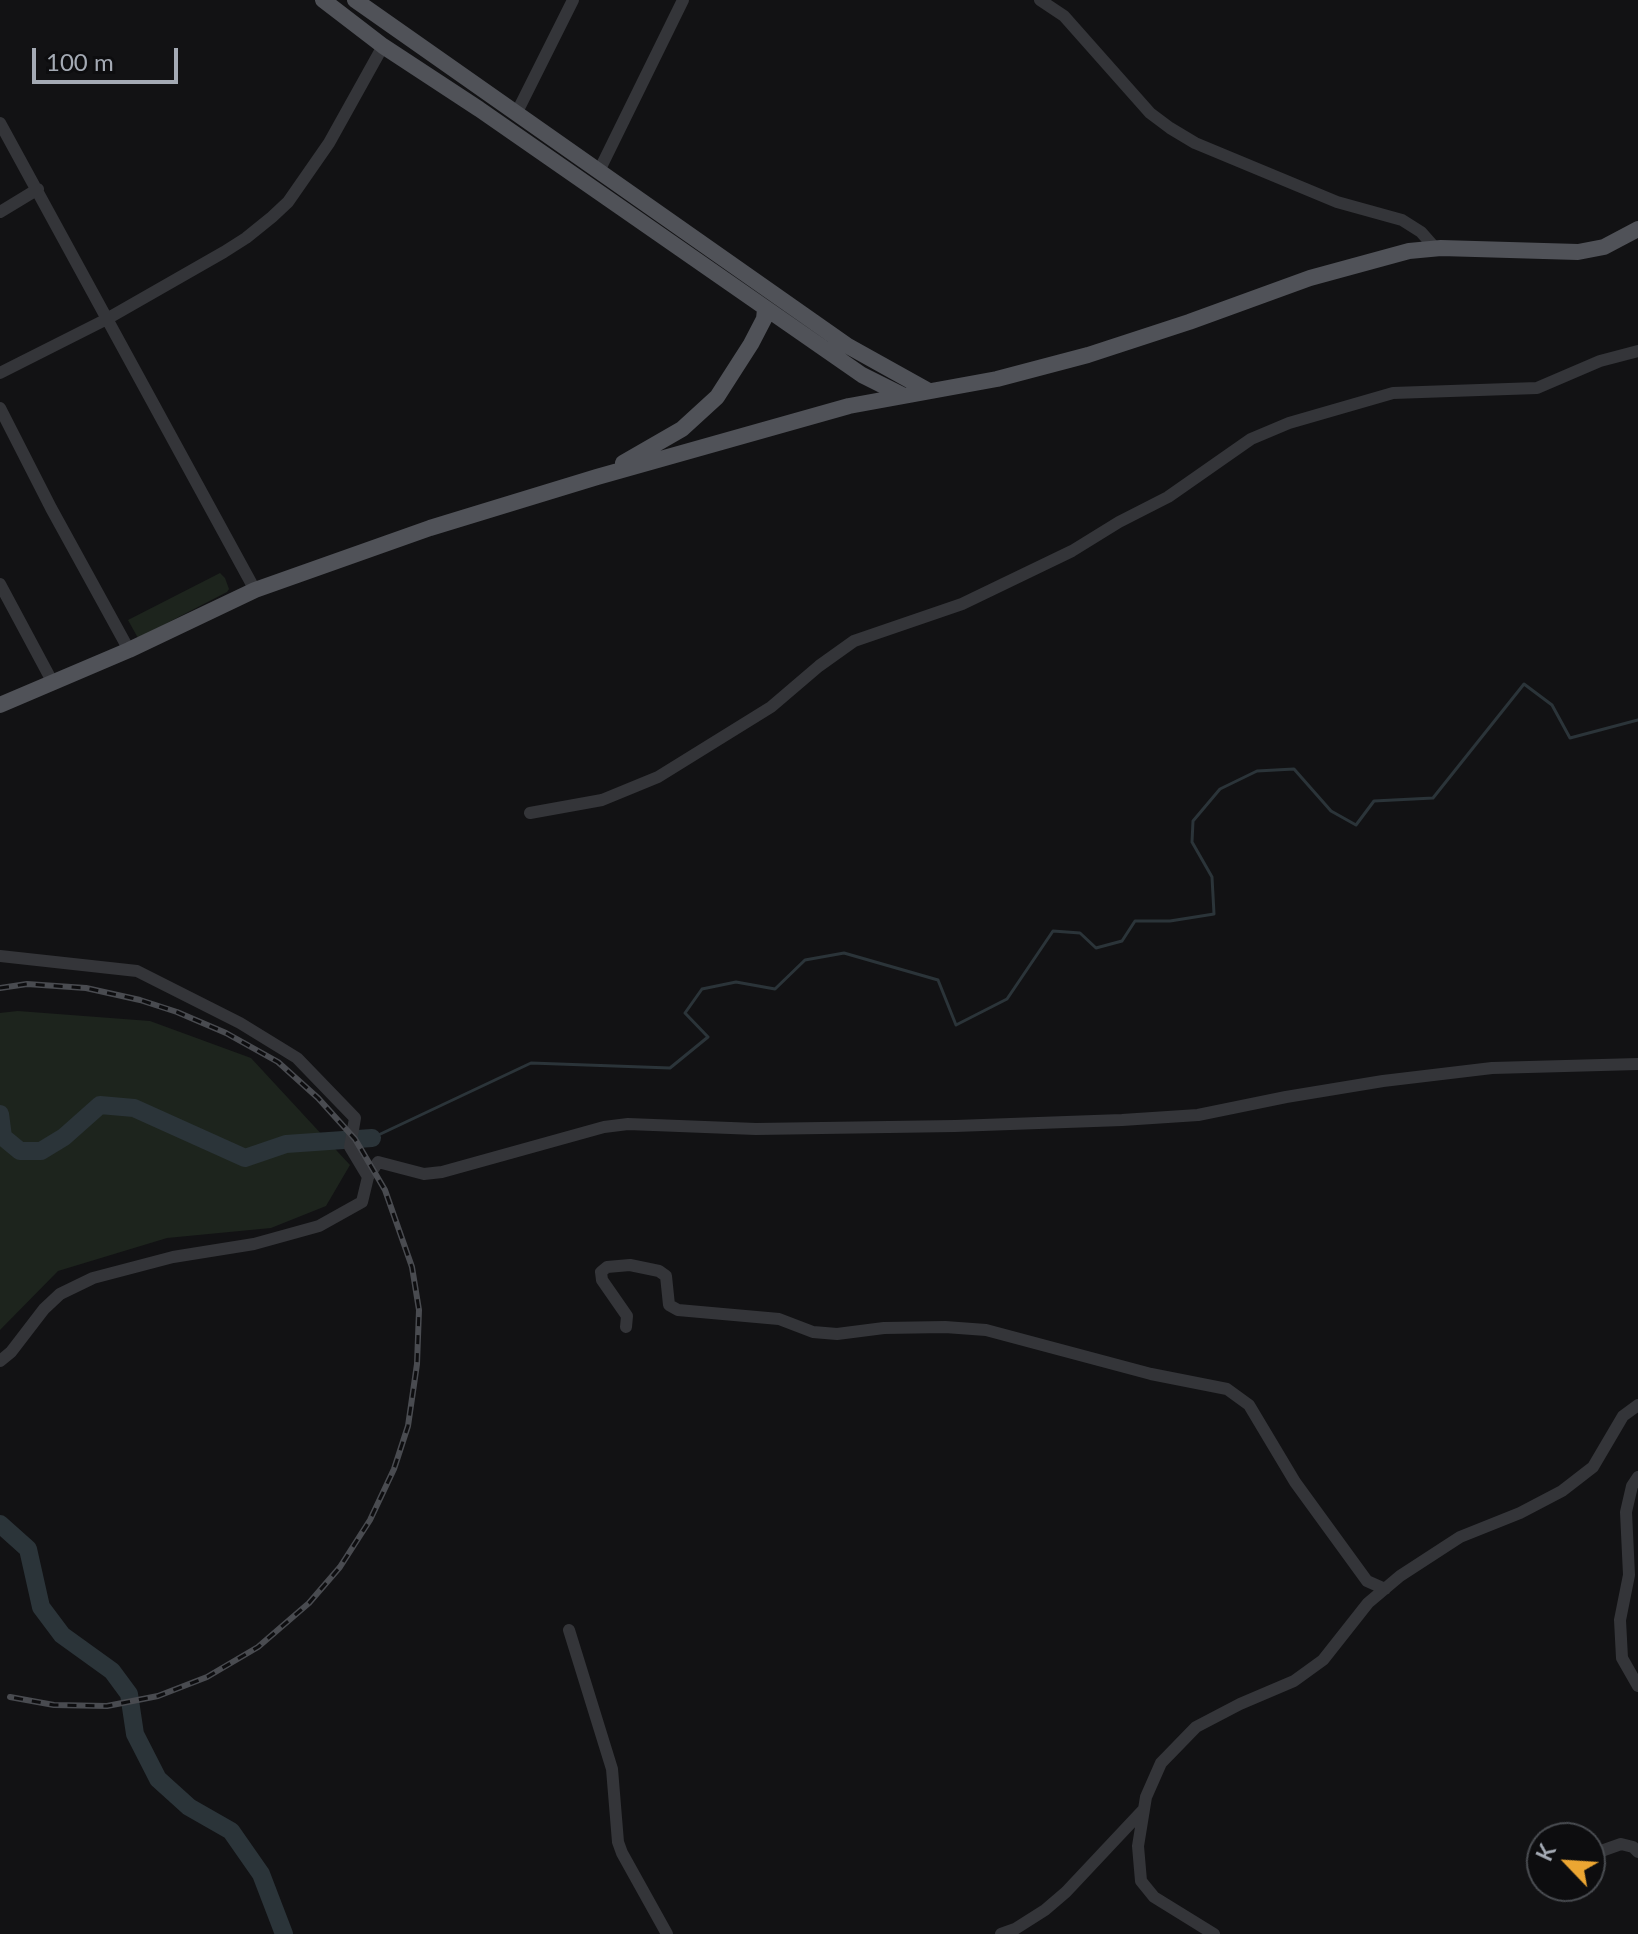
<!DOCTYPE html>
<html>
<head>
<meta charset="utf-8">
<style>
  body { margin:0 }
  #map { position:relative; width:1638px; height:1934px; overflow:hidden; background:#121214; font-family:Lato,sans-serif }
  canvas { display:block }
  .north { position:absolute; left:1526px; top:1822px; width:80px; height:80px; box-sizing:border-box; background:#0d0d0f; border:2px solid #494c51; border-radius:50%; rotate:295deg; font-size:22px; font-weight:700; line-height:32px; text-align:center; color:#a4aab4 }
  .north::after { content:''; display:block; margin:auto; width:28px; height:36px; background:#eca632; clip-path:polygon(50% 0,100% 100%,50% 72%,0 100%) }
  .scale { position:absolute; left:32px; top:48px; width:146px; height:36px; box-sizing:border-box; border:4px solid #a4aab4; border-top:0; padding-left:10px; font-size:24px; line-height:28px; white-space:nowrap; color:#a4aab4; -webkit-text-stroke:6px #0d0d0f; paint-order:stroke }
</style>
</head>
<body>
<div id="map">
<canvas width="1638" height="1934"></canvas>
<div class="north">K</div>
<div class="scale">100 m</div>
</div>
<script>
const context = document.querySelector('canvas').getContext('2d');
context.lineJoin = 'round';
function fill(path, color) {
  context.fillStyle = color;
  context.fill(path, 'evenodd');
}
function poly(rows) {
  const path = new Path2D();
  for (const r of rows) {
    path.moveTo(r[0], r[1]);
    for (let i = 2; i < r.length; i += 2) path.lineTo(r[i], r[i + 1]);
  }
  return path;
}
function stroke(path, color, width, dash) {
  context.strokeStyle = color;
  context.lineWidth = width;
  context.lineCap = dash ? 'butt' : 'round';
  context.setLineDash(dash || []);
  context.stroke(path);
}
const green = poly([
  [220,573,225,578,229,589,227,592,138,638,128,620],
  [18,1011,150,1021,251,1058,350,1165,326,1206,271,1228,167,1238,58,1271,0,1330,0,1013]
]);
const stream = poly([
  [372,1138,531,1063,670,1068,708,1037,685,1013,702,989,736,982,775,989,805,960,844,953,938,980,956,1025,1007,999,1053,931,1080,933,1096,948,1122,941,1135,921,1170,921,1214,914,1212,877,1192,842,1193,821,1220,789,1257,771,1294,769,1331,811,1356,825,1374,801,1433,798,1524,684,1552,705,1570,738,1638,720]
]);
const river = poly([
  [0,1114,3,1137,20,1151,41,1151,64,1137,100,1105,134,1108,245,1158,286,1144,372,1138],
  [0,1524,28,1549,41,1607,62,1635,112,1671,129,1694,135,1734,158,1779,189,1807,231,1831,261,1874,284,1934]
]);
const minor = poly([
  [1040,0,1064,16,1150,113,1170,128,1195,143,1337,202,1402,220,1421,232,1436,249],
  [516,114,573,0],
  [0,123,255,590],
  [599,171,683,0],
  [0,212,38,189],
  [0,373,105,320,224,252,246,238,272,217,288,202,329,143,383,46],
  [0,408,51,508,129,650],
  [0,584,53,683],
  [530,813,602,800,658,777,771,707,819,666,854,641,962,604,1072,551,1119,522,1168,497,1251,439,1289,423,1393,393,1537,388,1600,361,1638,351],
  [0,956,137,971,240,1023,297,1058,355,1118,350,1147,368,1177],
  [626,1327,627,1316,602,1280,601,1272,607,1267,630,1265,659,1271,666,1276,669,1305,678,1310,779,1319,813,1332,837,1334,884,1328,945,1327,986,1330,1151,1374,1227,1389,1249,1405,1295,1482,1367,1581,1385,1589],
  [0,1361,11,1352,44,1309,60,1294,93,1278,173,1257,254,1244,319,1226,362,1202,368,1177,378,1162,424,1174,442,1172,604,1127,628,1124,756,1129,955,1126,1122,1120,1198,1115,1286,1097,1383,1081,1492,1068,1638,1064],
  [1638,1477,1632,1486,1626,1512,1629,1575,1620,1620,1622,1658,1638,1686],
  [569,1630,612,1769,618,1842,622,1853,667,1934],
  [1590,1855,1621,1844,1633,1847,1638,1852],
  [1001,1934,1015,1929,1045,1910,1066,1892,1144,1809],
  [1214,1934,1154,1897,1141,1881,1138,1846,1146,1797,1161,1763,1196,1727,1240,1704,1294,1681,1323,1660,1368,1603,1400,1576,1460,1537,1520,1513,1562,1491,1593,1467,1623,1416,1638,1405]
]);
const major = poly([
  [323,0,383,46,479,109,862,375,902,395],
  [355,0,848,346,927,390],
  [623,463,682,429,717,397,751,344,764,319,765,309],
  [0,705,129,650,255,590,430,528,597,477,849,406,997,379,1088,355,1189,322,1310,278,1409,251,1441,248,1578,252,1604,247,1638,229]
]);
const rail = poly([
  [0,988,27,984,86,988,140,1000,177,1012,226,1033,278,1062,318,1098,355,1139,385,1190,412,1267,419,1310,417,1364,408,1426,394,1469,370,1520,340,1567,309,1603,258,1647,207,1677,158,1696,107,1706,54,1705,10,1697]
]);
fill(green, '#1d241d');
stroke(stream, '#2b3439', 3);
stroke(river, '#2b3439', 18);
stroke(minor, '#343539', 12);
stroke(major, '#505258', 16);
stroke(rail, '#494b50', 6);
stroke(rail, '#0d0d0f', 3, [9]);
</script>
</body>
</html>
